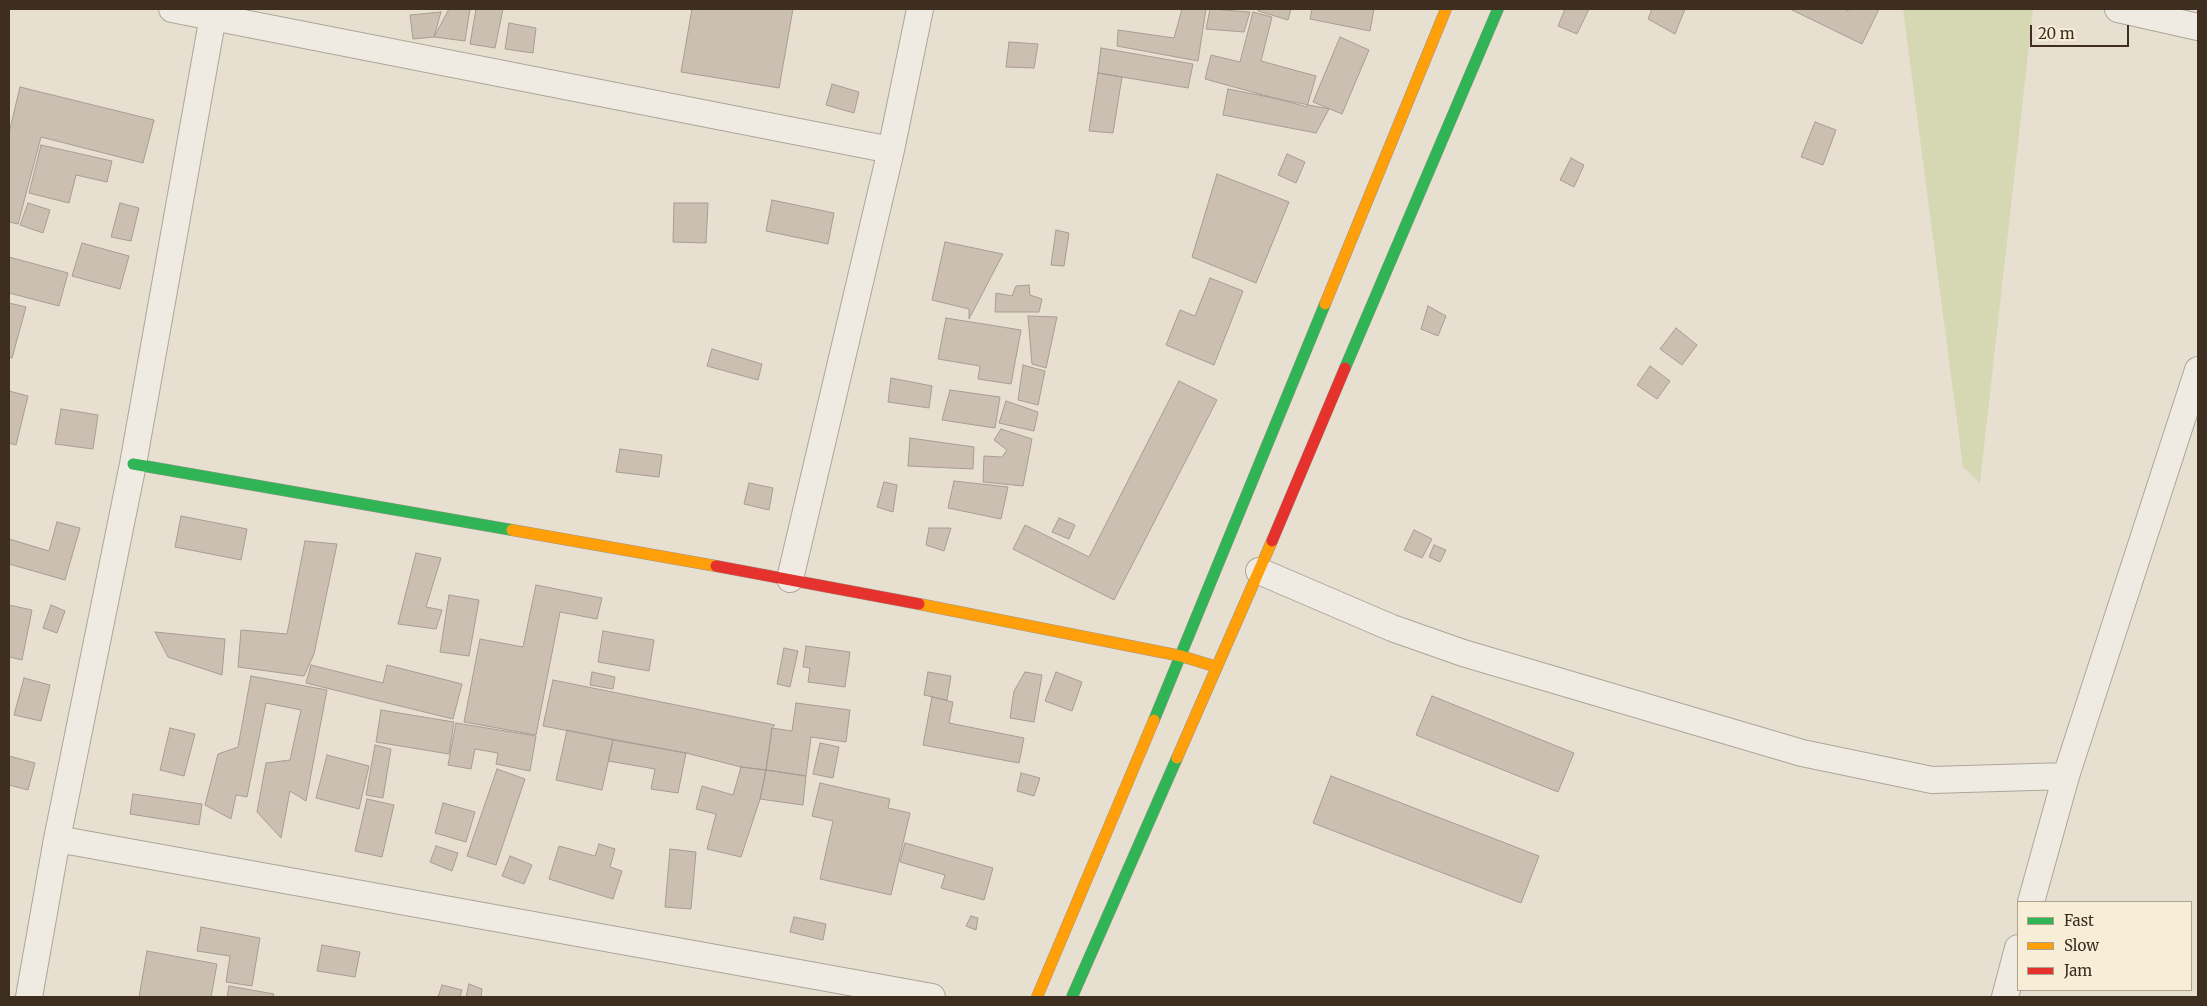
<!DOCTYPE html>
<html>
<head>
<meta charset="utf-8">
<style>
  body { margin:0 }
  #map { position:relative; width:2207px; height:1006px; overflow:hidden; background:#e7e0d1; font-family:Merriweather,serif }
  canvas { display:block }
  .frame { position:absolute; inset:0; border:10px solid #3d2e20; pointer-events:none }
  .legend { position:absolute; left:2017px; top:901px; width:175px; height:90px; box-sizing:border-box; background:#f7eed8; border:1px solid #ada18e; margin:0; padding:6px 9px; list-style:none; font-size:15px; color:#3d2e20 }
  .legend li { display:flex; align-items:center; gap:10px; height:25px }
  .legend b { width:25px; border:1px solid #ada18e }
  .scale { position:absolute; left:2030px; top:25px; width:99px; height:22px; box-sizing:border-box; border:2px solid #3d2e20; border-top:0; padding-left:6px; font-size:15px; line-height:18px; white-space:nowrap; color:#3d2e20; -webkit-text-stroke:4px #f7eed8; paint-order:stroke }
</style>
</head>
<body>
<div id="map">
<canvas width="2207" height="1006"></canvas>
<div class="frame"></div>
<ul class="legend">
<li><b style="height:6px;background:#30b455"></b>Fast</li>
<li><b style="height:6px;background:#ff9f0a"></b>Slow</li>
<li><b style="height:6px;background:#e5322d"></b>Jam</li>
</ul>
<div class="scale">20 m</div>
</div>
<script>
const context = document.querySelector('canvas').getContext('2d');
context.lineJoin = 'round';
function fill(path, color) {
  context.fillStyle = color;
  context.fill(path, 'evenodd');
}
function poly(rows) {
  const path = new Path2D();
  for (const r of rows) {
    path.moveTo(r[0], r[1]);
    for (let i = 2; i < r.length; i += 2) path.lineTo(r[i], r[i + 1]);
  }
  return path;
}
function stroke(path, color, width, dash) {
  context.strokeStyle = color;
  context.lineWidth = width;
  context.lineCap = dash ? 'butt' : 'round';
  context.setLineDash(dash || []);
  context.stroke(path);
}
const green = poly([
  [1903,9,2033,9,1980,483,1963,467]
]);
const building = poly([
  [449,9,470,9,465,41,434,37,449,9],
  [476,9,503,9,495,48,470,44,476,9],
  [692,9,793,9,779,88,681,72,692,9],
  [1182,9,1206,9,1198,61,1117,46,1118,30,1174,38,1182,9],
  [1210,9,1250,12,1244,32,1206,29,1210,9],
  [1259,9,1291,9,1288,20,1258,11,1259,9],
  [1312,9,1374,9,1370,31,1310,19,1312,9],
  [1565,9,1589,9,1577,34,1558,26,1565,9],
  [1652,9,1685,9,1675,34,1648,19,1652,9],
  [1790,9,1845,9,1848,11,1849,9,1879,9,1862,44,1790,9],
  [441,12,434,37,413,39,410,15,441,12],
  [1253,12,1272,17,1261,61,1316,76,1307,107,1205,79,1211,55,1240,62,1253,12],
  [509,23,536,28,533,53,505,49,509,23],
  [1340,37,1369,50,1342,114,1313,102,1340,37],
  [1009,42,1038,44,1034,68,1006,67,1009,42],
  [1101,48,1193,64,1188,88,1098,73,1101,48],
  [1098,73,1122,77,1113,133,1089,131,1098,73],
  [832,84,859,92,854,113,826,105,832,84],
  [20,87,154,120,143,163,41,137,18,224,9,222,9,133,20,87],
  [1228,89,1329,109,1316,133,1223,115,1228,89],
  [1815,122,1836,130,1823,165,1801,157,1815,122],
  [41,145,112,161,107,182,76,175,69,203,29,193,41,145],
  [1287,154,1305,162,1296,183,1278,175,1287,154],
  [1571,158,1584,165,1574,187,1560,180,1571,158],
  [1217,174,1289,202,1256,283,1192,257,1217,174],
  [772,200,834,213,828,244,766,231,772,200],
  [28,203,50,210,43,233,20,225,28,203],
  [120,203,139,208,131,241,111,237,120,203],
  [674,203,708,203,706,243,673,242,674,203],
  [1056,230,1069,233,1064,266,1051,265,1056,230],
  [945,242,1003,254,969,319,969,309,932,300,945,242],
  [82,243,129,256,120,289,72,276,82,243],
  [9,257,68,273,59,306,9,293,9,257],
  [1210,278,1243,291,1214,365,1166,345,1180,310,1195,316,1210,278],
  [1029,285,1030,295,1042,299,1039,312,995,312,996,293,1012,296,1016,286,1029,285],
  [9,303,26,307,12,358,9,357,9,303],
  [1428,306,1446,316,1438,336,1421,329,1428,306],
  [1028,316,1057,317,1046,368,1032,364,1028,316],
  [946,318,1021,330,1011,384,978,379,980,366,938,359,946,318],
  [1676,328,1697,345,1682,365,1660,349,1676,328],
  [712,349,762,364,758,380,707,366,712,349],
  [1023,365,1045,371,1038,405,1018,400,1023,365],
  [1650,366,1670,381,1657,399,1637,385,1650,366],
  [891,378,932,386,929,408,888,402,891,378],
  [1179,381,1217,400,1114,600,1013,549,1025,525,1089,557,1179,381],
  [950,390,1000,397,995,428,942,420,950,390],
  [9,391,28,396,16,445,9,443,9,391],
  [1006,401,1038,412,1034,431,999,423,1006,401],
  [61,409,98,415,93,449,55,444,61,409],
  [1001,429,1032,439,1023,486,983,482,984,456,1002,457,1007,450,994,440,1001,429],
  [910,438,974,447,973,469,908,466,910,438],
  [620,449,662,455,659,477,616,472,620,449],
  [954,481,1008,487,1001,519,948,508,954,481],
  [884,482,897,485,893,512,877,507,884,482],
  [749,483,773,488,769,510,744,504,749,483],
  [181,516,247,529,241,560,175,547,181,516],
  [1059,518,1075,525,1069,539,1052,532,1059,518],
  [57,522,80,528,65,580,9,564,9,539,49,551,57,522],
  [929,528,951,528,944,551,926,545,929,528],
  [1414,530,1432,539,1422,558,1404,550,1414,530],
  [305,541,337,544,314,654,304,676,238,667,241,630,287,634,305,541],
  [1434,545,1446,550,1440,562,1429,557,1434,545],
  [416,553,441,558,426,607,442,610,436,629,398,624,416,553],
  [536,585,602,598,597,619,560,612,536,735,464,722,480,639,523,647,536,585],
  [449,595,479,600,469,656,440,652,449,595],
  [9,605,32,610,22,660,9,657,9,605],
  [51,605,65,611,57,633,43,628,51,605],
  [603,631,654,640,649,671,598,662,603,631],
  [155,632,225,639,222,675,168,657,155,632],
  [806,646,850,652,845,687,808,682,810,668,803,667,806,646],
  [784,648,798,651,790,687,777,684,784,648],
  [311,665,383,683,387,665,462,684,453,719,306,683,311,665],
  [592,672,615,677,613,689,590,685,592,672],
  [928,672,951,676,947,700,924,695,928,672],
  [1025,672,1042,675,1034,722,1010,718,1014,691,1025,672],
  [1056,672,1082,682,1072,711,1045,701,1056,672],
  [251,676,327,690,306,801,290,791,281,838,257,812,266,763,290,760,301,710,266,703,247,797,236,795,231,819,205,805,218,754,238,747,251,676],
  [24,678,50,685,41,721,14,715,24,678],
  [553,680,775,725,772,728,766,770,741,767,686,753,543,726,553,680],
  [1432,696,1574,753,1558,792,1416,735,1432,696],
  [932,697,953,702,949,723,1024,738,1019,763,923,745,932,697],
  [796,703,850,710,846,742,811,737,806,776,766,770,772,728,792,731,796,703],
  [381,710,454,722,449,754,376,742,381,710],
  [456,723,536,736,530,771,496,764,498,753,475,749,471,769,448,765,456,723],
  [170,728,195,734,184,776,160,770,170,728],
  [567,730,613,740,602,790,556,780,567,730],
  [613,740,686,753,678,793,651,789,655,769,608,761,613,740],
  [820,743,839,747,833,778,813,774,820,743],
  [375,745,391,749,383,798,366,795,375,745],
  [327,755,369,766,359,809,316,798,327,755],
  [9,756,35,763,28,790,9,785,9,756],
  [741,767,766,770,760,799,741,857,707,849,716,814,696,809,702,786,733,795,741,767],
  [497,769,525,779,496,865,467,856,497,769],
  [766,770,806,776,803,805,760,799,766,770],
  [1021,773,1040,778,1034,796,1017,791,1021,773],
  [1331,776,1539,856,1521,903,1313,823,1331,776],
  [820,783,890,799,888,808,910,813,891,895,820,879,833,821,812,816,820,783],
  [133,794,202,804,199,825,130,814,133,794],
  [367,799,394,805,382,857,355,851,367,799],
  [443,803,475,812,466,842,435,833,443,803],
  [905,843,993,868,984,900,941,888,945,875,900,862,905,843],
  [599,844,615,849,610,867,622,871,613,899,549,879,559,846,595,856,599,844],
  [436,846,458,853,452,871,430,862,436,846],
  [670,849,696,852,691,909,665,907,670,849],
  [510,856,532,865,524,884,502,876,510,856],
  [971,916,978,918,976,930,966,926,971,916],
  [794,917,826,924,823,940,790,932,794,917],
  [201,927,260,938,252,986,226,982,230,956,197,951,201,927],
  [322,945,360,952,355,977,317,971,322,945],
  [147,951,217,964,211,997,139,997,147,951],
  [469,984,482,989,481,997,466,997,469,984],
  [442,985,462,990,460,997,438,997,442,985],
  [229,986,274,994,273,997,227,997,229,986]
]);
const street = poly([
  [172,9,891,150],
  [2118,9,2198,27],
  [1259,571,1392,628,1463,653,1802,753,1932,780,2066,776],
  [790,579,891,150,920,9],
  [57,839,932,997],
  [2031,902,2066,776,2198,370],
  [29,997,57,839,133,464,213,16],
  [2005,997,2018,948]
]);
const fast = poly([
  [1345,368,1498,9],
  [133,464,512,530],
  [1154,720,1325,304],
  [1072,997,1177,758]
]);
const slow = poly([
  [1325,304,1446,9],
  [512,530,716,566],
  [919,604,1181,656,1217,667],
  [1177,758,1272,541],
  [1037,997,1154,720]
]);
const jam = poly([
  [1272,541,1345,368],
  [716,566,919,604]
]);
fill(green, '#d6d7b3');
fill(building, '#cbbfb2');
stroke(building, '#a89c90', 1);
stroke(street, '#ada599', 28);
stroke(fast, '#9c958a', 12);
stroke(slow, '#9c958a', 12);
stroke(jam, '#9c958a', 12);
stroke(street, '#efebe3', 26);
stroke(fast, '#30b455', 11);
stroke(slow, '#ff9f0a', 11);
stroke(jam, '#e5322d', 11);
</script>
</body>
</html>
